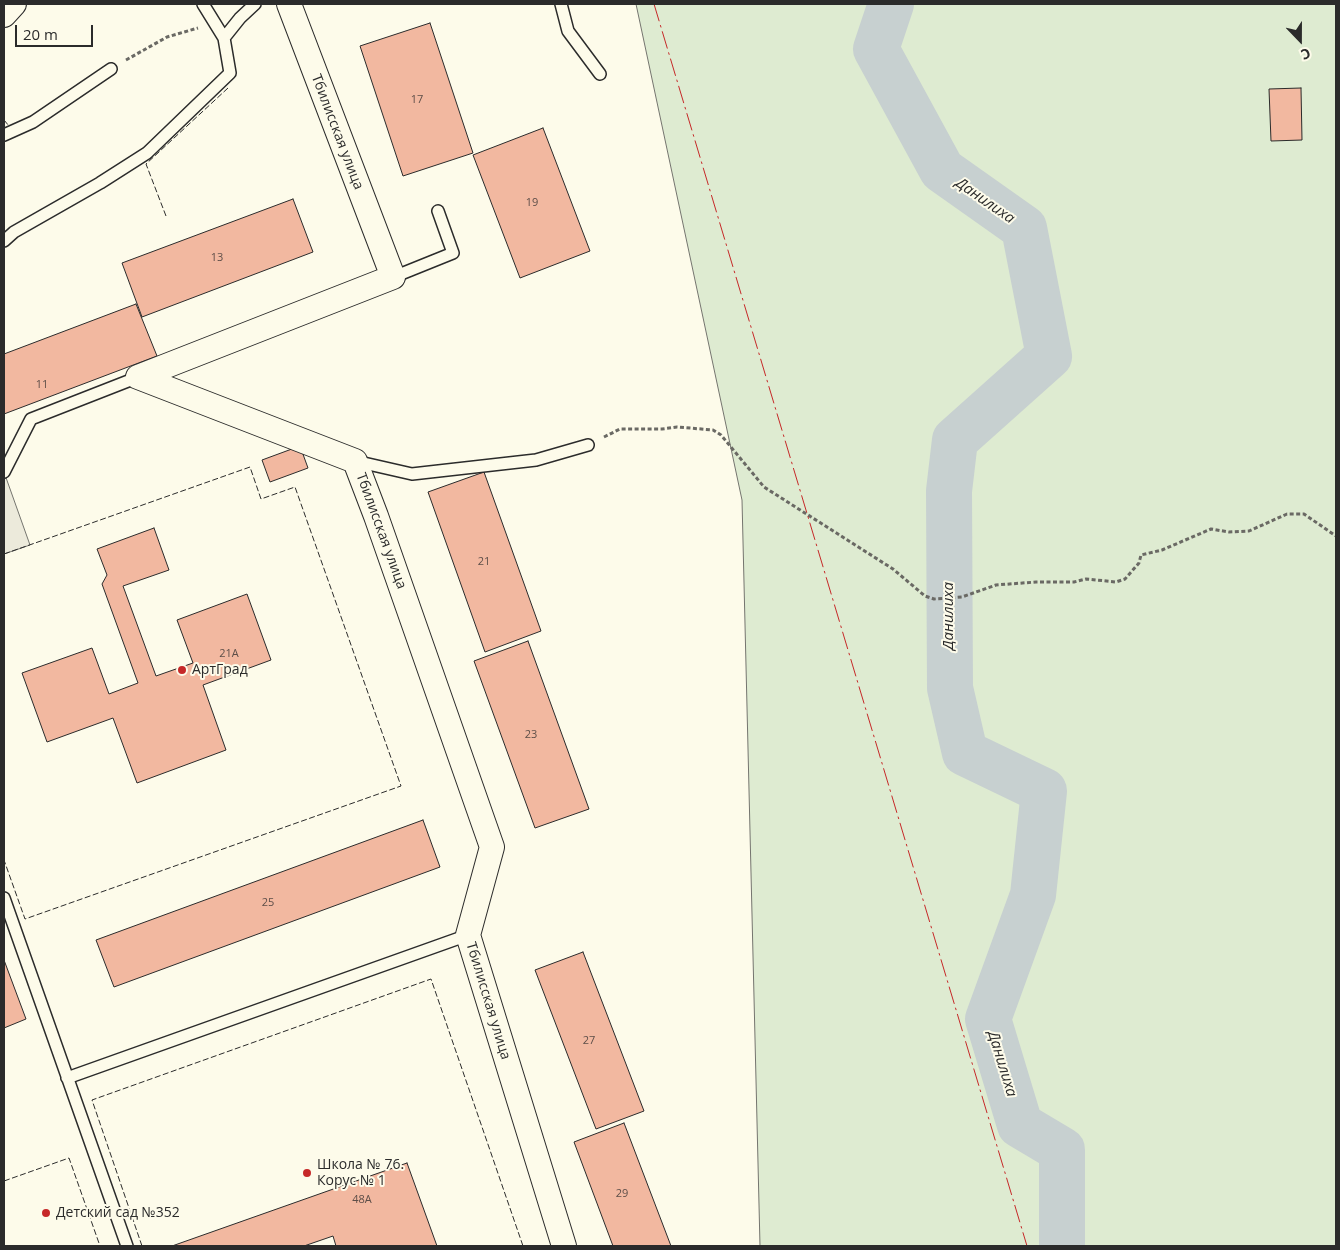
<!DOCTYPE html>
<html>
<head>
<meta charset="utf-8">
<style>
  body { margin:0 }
  #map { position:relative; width:1340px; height:1250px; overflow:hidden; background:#fdfbea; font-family:"Open Sans",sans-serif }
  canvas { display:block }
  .frame { position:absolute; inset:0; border:5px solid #2b2b2b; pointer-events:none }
  .north { position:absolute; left:1275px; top:15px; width:50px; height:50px; -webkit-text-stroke:4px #fdfbea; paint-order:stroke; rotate:158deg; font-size:14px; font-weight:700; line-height:20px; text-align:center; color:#2b2b2b }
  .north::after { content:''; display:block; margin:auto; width:18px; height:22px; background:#2b2b2b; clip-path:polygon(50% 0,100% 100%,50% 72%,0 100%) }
  .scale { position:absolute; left:15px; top:25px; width:78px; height:22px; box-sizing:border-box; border:2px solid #2b2b2b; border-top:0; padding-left:6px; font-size:15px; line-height:18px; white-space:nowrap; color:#2b2b2b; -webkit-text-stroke:4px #fdfbea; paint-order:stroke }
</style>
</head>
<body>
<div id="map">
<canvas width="1340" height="1250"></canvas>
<div class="frame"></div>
<div class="north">С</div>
<div class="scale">20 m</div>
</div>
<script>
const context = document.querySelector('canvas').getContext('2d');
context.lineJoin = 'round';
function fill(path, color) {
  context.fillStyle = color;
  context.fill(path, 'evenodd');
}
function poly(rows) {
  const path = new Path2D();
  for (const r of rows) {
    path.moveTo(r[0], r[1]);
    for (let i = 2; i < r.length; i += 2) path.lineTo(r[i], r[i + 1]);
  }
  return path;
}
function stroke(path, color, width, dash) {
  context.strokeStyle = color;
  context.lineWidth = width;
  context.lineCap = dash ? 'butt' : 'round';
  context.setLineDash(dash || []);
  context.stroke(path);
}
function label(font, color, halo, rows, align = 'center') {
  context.font = font + ' "Open Sans",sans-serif';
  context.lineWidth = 4;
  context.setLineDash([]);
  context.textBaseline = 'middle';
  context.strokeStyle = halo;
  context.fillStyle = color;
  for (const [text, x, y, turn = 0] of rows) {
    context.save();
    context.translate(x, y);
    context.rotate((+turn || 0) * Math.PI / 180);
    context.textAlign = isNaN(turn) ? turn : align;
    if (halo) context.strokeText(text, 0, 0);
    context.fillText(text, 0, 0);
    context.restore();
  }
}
const green = poly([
  [636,4,1336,4,1336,1246,760,1246,742,500,636,4]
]);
const parking = poly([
  [4,472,30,545,4,554,4,472]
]);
const river = poly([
  [891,4,876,49,942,170,1024,228,1049,356,955,440,949,491,950,688,965,753,1044,791,1033,895,988,1019,1020,1125,1062,1150,1062,1246]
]);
const building = poly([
  [430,23,473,153,403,176,360,46,430,23],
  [1301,88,1302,140,1271,141,1269,89,1301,88],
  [543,128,590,251,520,278,473,155,543,128],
  [293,199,313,252,142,317,122,263,293,199],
  [136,304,157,356,4,414,4,354,136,304],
  [300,446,308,468,270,482,262,460,300,446],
  [484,472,541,631,485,652,428,492,484,472],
  [154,528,169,570,123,586,156,676,193,663,177,620,247,594,271,660,203,685,226,750,137,783,113,718,47,742,22,673,92,648,109,694,138,683,102,584,107,575,97,549,154,528],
  [528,641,589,809,535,828,474,661,528,641],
  [423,820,440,867,114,987,96,940,423,820],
  [583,952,644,1111,596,1129,535,970,583,952],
  [4,960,26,1019,4,1028,4,960],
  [624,1123,671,1246,613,1246,574,1142,624,1123],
  [407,1163,437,1246,336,1246,333,1236,304,1246,172,1246,407,1163]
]);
const path = poly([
  [126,60,167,37,198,28],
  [604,437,620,429,662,429,677,427,713,430,721,435,764,487,893,569,925,596,934,599,962,597,996,585,1036,582,1074,582,1086,579,1116,582,1125,579,1139,563,1141,555,1162,550,1211,529,1229,532,1249,531,1287,514,1304,514,1336,536]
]);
const lane = poly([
  [203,4,224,38],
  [561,4,568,31,600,74],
  [4,135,33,122,111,69],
  [4,241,14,232,100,183,147,153,230,73,224,38,240,18,255,4],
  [391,278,453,253,438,211],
  [355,461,412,474,536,460,588,445],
  [4,472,31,419,141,376],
  [4,898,127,1246],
  [67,1078,468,935]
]);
const street = poly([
  [289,4,393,277,138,377,355,461,376,516,492,847,468,935,564,1246],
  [4,15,14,4]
]);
const fence = poly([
  [4,120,9,126],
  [166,216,146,164,228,88],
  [4,554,250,467,261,499,295,487,401,786,25,919,4,860],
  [4,1181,69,1158,100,1246],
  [142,1246,92,1100,431,979,523,1246]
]);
const power = poly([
  [654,4,1027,1246]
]);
const markers = [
  [182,670,5,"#c62828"],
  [307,1173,5,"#c62828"],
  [46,1213,5,"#c62828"]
];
const numberNames = [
  ["17",417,100],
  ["19",532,203],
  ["13",217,258],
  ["11",42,385],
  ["21",484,562],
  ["21А",229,654],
  ["23",531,735],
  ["25",268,903],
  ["27",589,1041],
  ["29",622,1194],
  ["48А",362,1200]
];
const streetNames = [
  ["Тбилисская улица",337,132,69],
  ["Тбилисская улица",381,531,70],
  ["Тбилисская улица",488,1001,73]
];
const poiNames = [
  ["АртГрад",192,670],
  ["Школа № 76.",317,1165],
  ["Корус № 1",317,1181],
  ["Детский сад №352",56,1213]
];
const waterNames = [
  ["Данилиха",985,201,35],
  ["Данилиха",949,616,-90],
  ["Данилиха",1002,1064,73]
];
fill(green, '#deebd1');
stroke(green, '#74746e', 1);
fill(parking, '#eceadb');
stroke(parking, '#74746e', 1);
stroke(river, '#c7d0d0', 46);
fill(building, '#f2b8a0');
stroke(building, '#2b2b2b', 1);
stroke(lane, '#2b2b2b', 14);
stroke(street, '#2b2b2b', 26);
stroke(path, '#6a6964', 3, [4, 2.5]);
stroke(lane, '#fdfbea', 11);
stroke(street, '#fdfbea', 24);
stroke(fence, '#2b2b2b', 1, [6, 2.5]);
stroke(power, '#c62828', 1, [18, 4, 2.5, 4]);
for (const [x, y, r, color] of markers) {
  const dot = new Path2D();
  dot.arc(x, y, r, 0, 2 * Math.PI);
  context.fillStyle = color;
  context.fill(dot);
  stroke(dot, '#fdfbea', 2);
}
label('11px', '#5d4e48', null, numberNames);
label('14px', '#2b2b2b', '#fdfbea', streetNames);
label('14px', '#2b2b2b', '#fdfbea', poiNames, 'left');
label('italic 15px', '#2b2b2b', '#fdfbea', waterNames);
</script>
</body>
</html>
